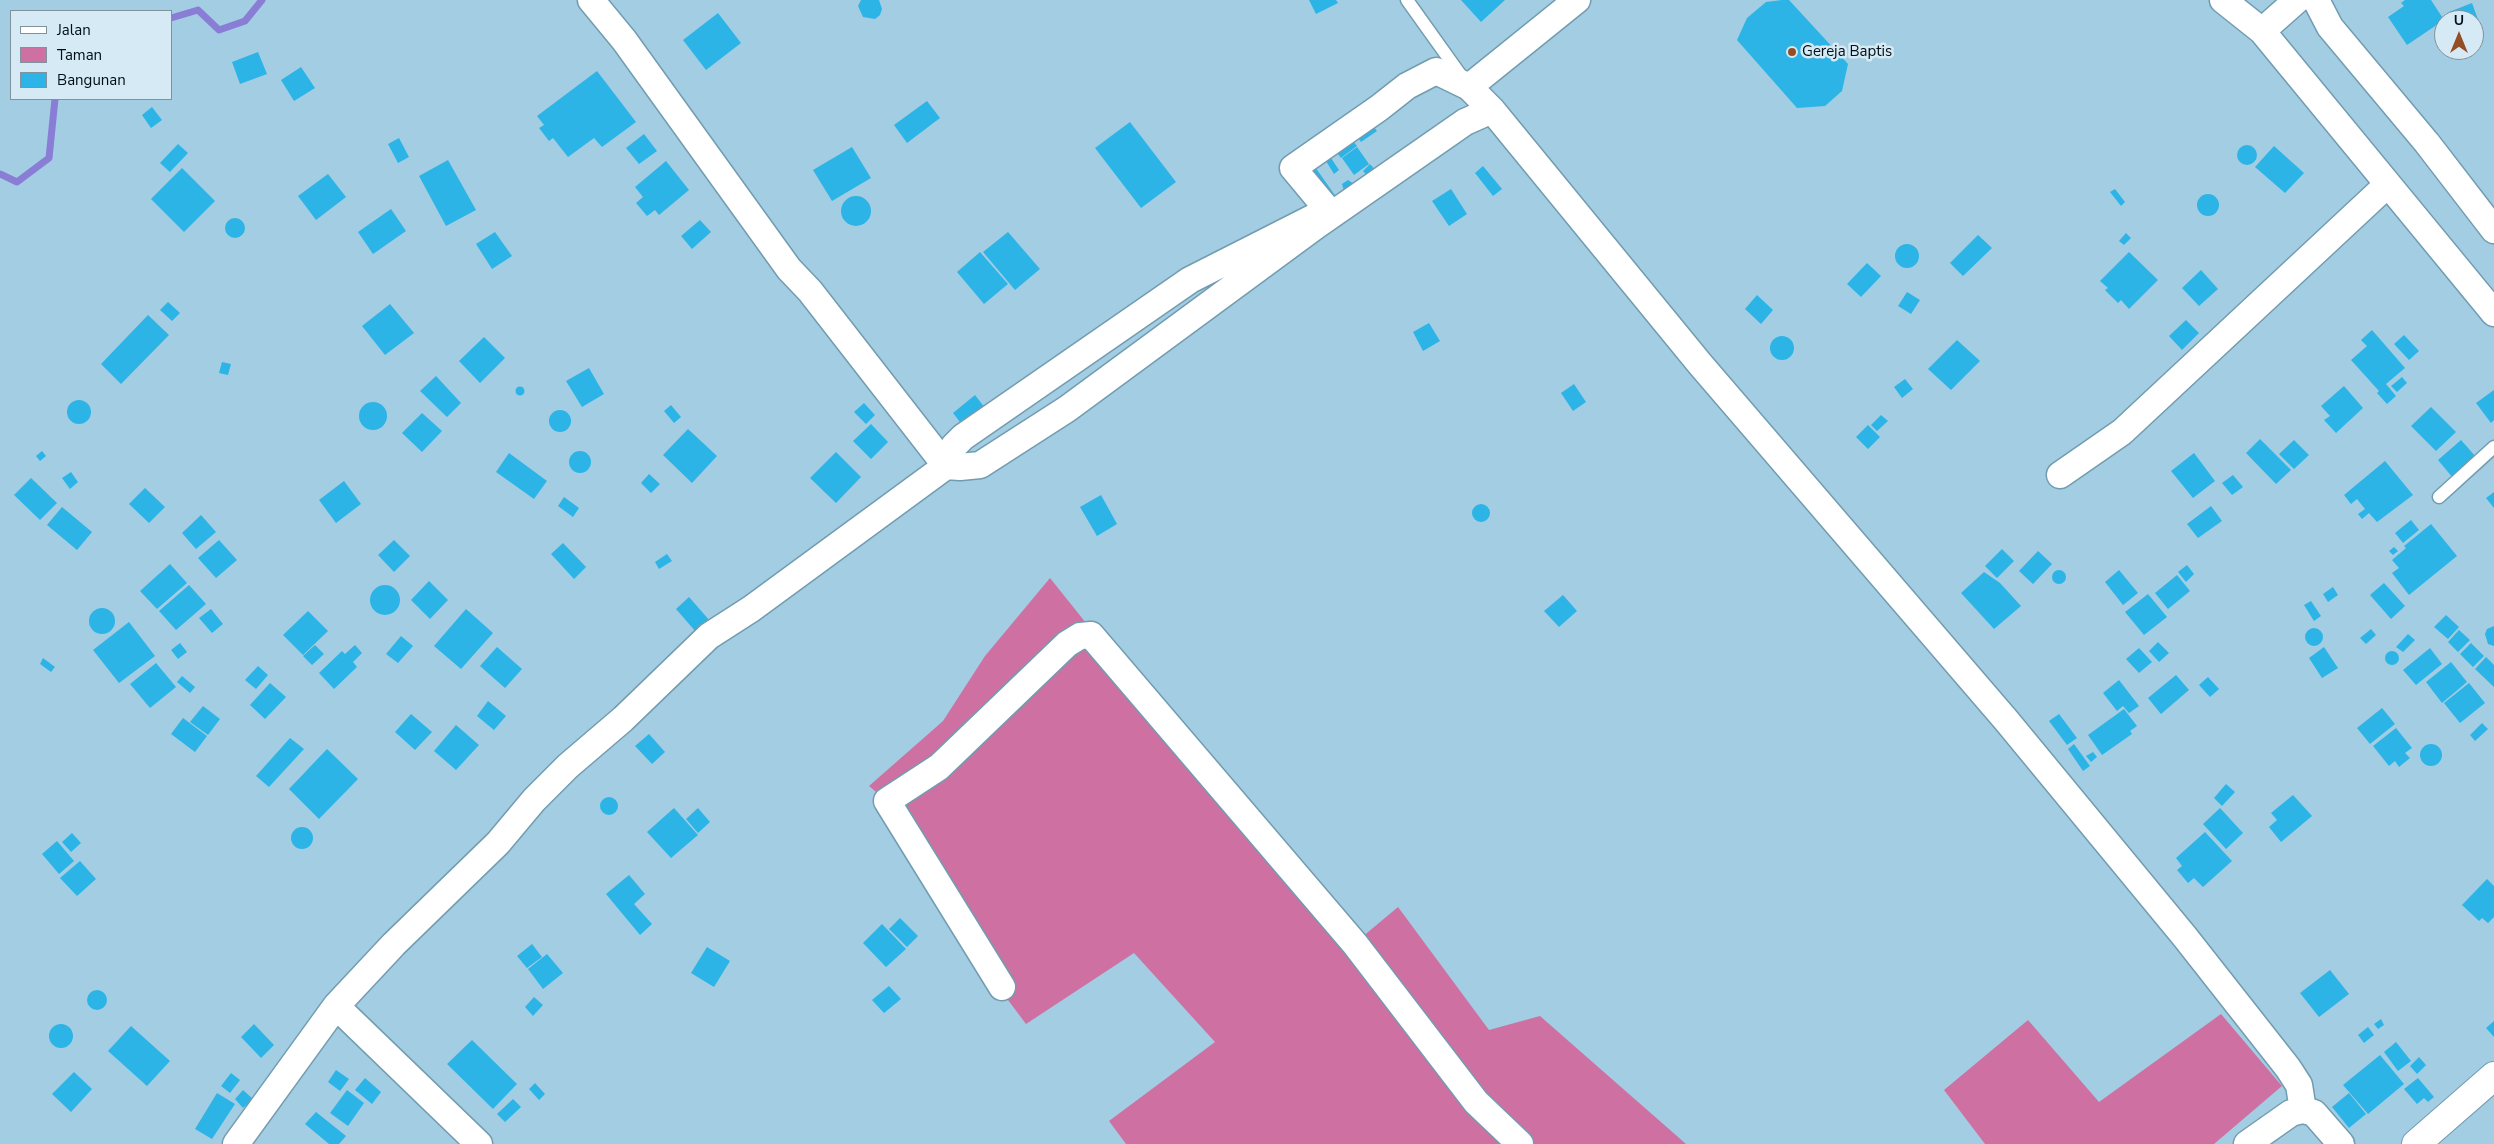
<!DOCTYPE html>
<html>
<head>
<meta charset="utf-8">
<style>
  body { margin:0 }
  #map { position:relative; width:2494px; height:1144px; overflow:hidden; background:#a2cde2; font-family:"Nunito Sans",sans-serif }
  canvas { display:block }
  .legend { position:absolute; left:10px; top:10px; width:162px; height:90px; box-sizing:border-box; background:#d5eaf5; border:1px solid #80929b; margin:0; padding:6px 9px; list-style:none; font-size:15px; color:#010e15 }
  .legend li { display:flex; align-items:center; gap:10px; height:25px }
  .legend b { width:25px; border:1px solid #80929b }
  .north { position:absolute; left:2434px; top:10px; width:50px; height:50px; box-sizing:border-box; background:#d5eaf5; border:1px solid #80929b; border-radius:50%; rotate:0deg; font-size:14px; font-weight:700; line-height:20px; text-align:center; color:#010e15 }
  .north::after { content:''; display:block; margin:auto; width:18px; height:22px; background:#944e26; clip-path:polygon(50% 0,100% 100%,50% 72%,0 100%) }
</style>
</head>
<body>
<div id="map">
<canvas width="2494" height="1144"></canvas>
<ul class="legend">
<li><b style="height:6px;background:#fff"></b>Jalan</li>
<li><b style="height:14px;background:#ce71a2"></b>Taman</li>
<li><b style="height:14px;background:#2db4e6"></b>Bangunan</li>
</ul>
<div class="north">U</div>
</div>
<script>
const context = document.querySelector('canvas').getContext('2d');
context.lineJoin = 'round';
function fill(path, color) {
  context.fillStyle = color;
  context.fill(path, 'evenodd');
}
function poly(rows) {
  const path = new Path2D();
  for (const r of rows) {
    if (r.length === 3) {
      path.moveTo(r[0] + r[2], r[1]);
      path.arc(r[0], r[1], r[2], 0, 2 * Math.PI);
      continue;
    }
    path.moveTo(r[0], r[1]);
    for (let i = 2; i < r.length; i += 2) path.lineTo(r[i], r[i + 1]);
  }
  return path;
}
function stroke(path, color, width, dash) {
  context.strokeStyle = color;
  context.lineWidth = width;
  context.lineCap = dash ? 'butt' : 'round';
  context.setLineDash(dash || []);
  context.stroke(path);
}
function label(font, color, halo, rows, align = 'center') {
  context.font = font + ' "Nunito Sans",sans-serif';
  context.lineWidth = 5;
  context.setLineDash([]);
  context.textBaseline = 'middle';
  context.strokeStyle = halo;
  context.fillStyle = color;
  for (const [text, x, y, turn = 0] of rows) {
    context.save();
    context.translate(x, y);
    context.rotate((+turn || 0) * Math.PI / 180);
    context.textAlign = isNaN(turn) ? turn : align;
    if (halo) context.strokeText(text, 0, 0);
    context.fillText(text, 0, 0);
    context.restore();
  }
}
const green = poly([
  [1050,578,1090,628,1355,943,1398,907,1489,1030,1540,1016,1686,1144,1126,1144,1109,1121,1215,1042,1134,953,1026,1024,1002,992,887,801,869,786,943,721,985,656],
  [2221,1014,2282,1086,2214,1144,1985,1144,1944,1090,2028,1020,2099,1102]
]);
const stream = poly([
  [171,18,198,10,219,30,245,21,262,0],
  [0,174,17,182,49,158,55,99]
]);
const building = poly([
  [861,0,879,0,882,9,880,15,875,19,863,17,858,6],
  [1309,0,1336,0,1338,3,1316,14],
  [1461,0,1505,0,1481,22],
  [1782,0,1789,0,1848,64,1842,91,1825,106,1797,108,1737,40,1747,18,1766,2],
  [2405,0,2431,0,2444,20,2407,45,2388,17,2404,6,2401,3],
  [2472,3,2480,25,2474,27,2474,20,2453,20,2449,12],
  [718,13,741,43,706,70,683,40],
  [258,52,267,74,240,84,232,62],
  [301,67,315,88,294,101,281,80],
  [597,71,636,122,602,147,594,138,568,157,553,138,549,141,539,128,544,125,537,116],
  [927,101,940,118,907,143,894,125],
  [152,107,162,120,151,128,142,115],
  [1130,122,1176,182,1141,208,1095,148],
  [1371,123,1377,131,1361,142,1355,133],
  [644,134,657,151,639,164,626,148],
  [399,138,409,157,398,163,388,144],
  [1351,139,1357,146,1341,158,1335,150],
  [178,144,188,153,170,172,160,163],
  [2247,155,10],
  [2274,146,2304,173,2285,193,2255,167],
  [852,147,871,178,832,201,813,170],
  [1357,147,1369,164,1354,175,1342,158],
  [1331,158,1339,170,1334,174,1326,161],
  [448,160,476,210,446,226,419,176],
  [666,161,689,190,659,215,655,210,647,216,636,203,643,197,635,187],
  [1313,164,1339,201,1332,206,1306,169],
  [1370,164,1377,172,1370,179,1363,171],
  [1483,166,1502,189,1493,196,1475,173],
  [182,168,215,201,184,232,151,199],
  [328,174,346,197,316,220,298,196],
  [1348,180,1354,184,1344,191,1342,184],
  [1451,189,1467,214,1449,226,1432,201],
  [2115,189,2125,202,2121,206,2110,192],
  [2208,205,11],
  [856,211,15],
  [391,209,406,231,373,254,358,232],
  [235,228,10],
  [700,220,711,232,692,249,681,236],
  [495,232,512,256,492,269,476,244],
  [1008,232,1040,269,1015,290,983,252],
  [2126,233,2131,238,2124,245,2119,241],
  [1978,235,1992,248,1963,276,1950,263],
  [1907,256,12],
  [980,252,1008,284,984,304,957,272],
  [2129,252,2158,280,2129,309,2121,300,2118,303,2105,290,2108,288,2100,281],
  [1867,263,1881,276,1861,297,1847,284],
  [2201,270,2218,289,2199,306,2182,288],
  [1907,292,1920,300,1911,314,1898,306],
  [1757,295,1773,310,1761,324,1745,309],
  [168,302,180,313,172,321,160,310],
  [390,304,414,333,385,355,362,326],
  [148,315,169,335,121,384,101,364],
  [2186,320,2199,333,2182,350,2169,336],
  [1429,323,1440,341,1423,351,1413,332],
  [2372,330,2405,368,2386,384,2396,396,2387,404,2377,393,2379,391,2351,360,2367,346,2361,340],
  [2404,335,2419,351,2409,360,2394,344],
  [1782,348,12],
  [484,337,505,358,480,383,459,361],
  [1957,340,1980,361,1951,390,1928,369],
  [222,362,231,364,228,375,219,373],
  [589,368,604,394,582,407,566,381],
  [436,376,461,403,447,417,420,391],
  [2402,377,2407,383,2397,392,2391,386],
  [1905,379,1913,389,1902,398,1894,387],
  [1574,384,1586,402,1573,411,1561,393],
  [2344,386,2363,408,2336,433,2324,420,2330,416,2321,406],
  [520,391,4.5],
  [2494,390,2494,420,2491,423,2476,403],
  [975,395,985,408,963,426,953,413],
  [79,412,12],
  [373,416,14],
  [864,403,875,415,866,424,854,412],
  [671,405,681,417,674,423,664,411],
  [2431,407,2456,432,2436,451,2411,426],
  [560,421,11],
  [422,413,442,431,422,452,402,433],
  [1881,415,1888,421,1877,431,1871,425],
  [871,424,888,442,871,459,853,441],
  [1868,425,1880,437,1868,449,1856,437],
  [688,429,717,456,692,483,663,455],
  [2260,439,2291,470,2276,484,2246,453],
  [2294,440,2309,455,2294,469,2279,454],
  [2461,440,2476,457,2453,478,2438,460],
  [42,451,46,456,40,461,36,456],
  [580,462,11],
  [836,452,861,477,836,503,810,478],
  [509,453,547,481,534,499,496,472],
  [2194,453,2215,481,2193,498,2171,471],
  [2385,461,2413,495,2377,522,2369,513,2362,519,2358,514,2365,509,2357,499,2351,504,2344,495],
  [71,472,78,482,70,489,62,478],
  [649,474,660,484,651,493,641,483],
  [2233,475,2243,487,2232,495,2222,483],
  [31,478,57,503,40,520,14,495],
  [344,481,361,504,336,523,319,500],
  [145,488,165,507,149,523,129,504],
  [2494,492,2494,508,2486,498],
  [1101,495,1117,524,1097,536,1080,507],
  [564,497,579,508,573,517,558,506],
  [1481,513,9],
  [2211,506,2222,521,2198,538,2187,524],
  [62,507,92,532,77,550,47,525],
  [201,515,216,532,196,549,182,533],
  [2411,520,2419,530,2403,543,2395,533],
  [2431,524,2457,556,2409,595,2392,573,2399,568,2392,560,2406,548,2404,546],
  [219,540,237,560,216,578,198,558],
  [394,540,410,556,394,572,378,555],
  [563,543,586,567,574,579,551,554],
  [2394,547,2398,551,2393,555,2389,551],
  [2002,549,2014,561,1997,578,1985,566],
  [2038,551,2052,564,2033,584,2019,571],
  [667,554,672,561,659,569,655,562],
  [170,564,187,583,157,609,140,591],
  [2187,565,2194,574,2186,582,2178,572],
  [2059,577,7],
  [2119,570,2138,593,2123,605,2105,582],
  [1984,572,2000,583,2021,606,1994,629,1961,593],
  [2177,575,2190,591,2168,609,2155,593],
  [429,581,448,600,430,619,411,600],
  [2384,583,2405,606,2391,619,2370,595],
  [189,585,206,604,176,630,159,611],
  [385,600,15],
  [2333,587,2338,595,2328,602,2323,594],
  [2148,594,2167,617,2144,635,2125,612],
  [1563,595,1577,611,1559,627,1544,611],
  [689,597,710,621,696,632,676,609],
  [2311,601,2321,616,2314,621,2304,605],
  [102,621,13],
  [211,609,223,624,212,633,199,618],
  [466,609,493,633,461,669,434,646],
  [308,611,328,631,303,655,283,635],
  [2446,615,2459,627,2448,639,2434,627],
  [129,622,155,656,119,683,93,650],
  [2494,626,2494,646,2488,644,2485,634,2487,629],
  [2314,637,9],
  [2371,629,2376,635,2366,644,2360,638],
  [2459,630,2470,640,2458,652,2448,642],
  [2408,634,2415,640,2403,652,2396,647],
  [401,636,413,646,398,663,386,654],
  [2158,642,2169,653,2159,662,2149,651],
  [180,643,187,652,178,659,171,650],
  [2471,643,2484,656,2473,667,2460,654],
  [315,645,324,654,312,665,303,656],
  [355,645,362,653,353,662,357,667,334,689,319,673,342,651,345,654],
  [497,647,522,669,505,688,480,666],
  [2324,647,2338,668,2322,678,2309,658],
  [2139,648,2152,662,2139,673,2126,659],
  [2430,648,2442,664,2416,685,2403,670],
  [2392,658,7],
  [2486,657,2494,665,2494,687,2475,669],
  [43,658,55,667,51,672,40,664],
  [2451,662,2467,682,2442,703,2426,682],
  [156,663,176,687,150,708,130,684],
  [258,666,268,675,256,689,245,680],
  [2176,675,2189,690,2161,714,2148,698],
  [182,676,195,687,190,693,177,682],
  [2208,677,2219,689,2210,697,2199,685],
  [2119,680,2139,706,2129,713,2123,706,2117,711,2103,693],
  [270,683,286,697,265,719,250,705],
  [2469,683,2485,703,2460,723,2444,703],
  [488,701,506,716,494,730,477,716],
  [203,706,220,719,208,735,190,722],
  [2382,708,2395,724,2370,744,2357,728],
  [2124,709,2137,726,2130,731,2132,734,2102,755,2088,735],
  [411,714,432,732,415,750,395,732],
  [2059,714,2077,738,2067,745,2049,721],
  [183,718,207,736,195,752,171,734],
  [2482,723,2488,729,2475,741,2470,735],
  [456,725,479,745,456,770,434,751],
  [2396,728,2412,748,2405,753,2410,758,2399,767,2395,761,2389,766,2373,746],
  [649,734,665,752,652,764,635,746],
  [290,738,304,749,269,787,256,776],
  [2074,744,2090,766,2083,771,2068,749],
  [2431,755,11],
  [327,749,358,779,319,819,289,789],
  [2093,752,2097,757,2091,762,2086,756],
  [2226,784,2235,792,2222,806,2214,798],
  [2293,795,2312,816,2281,842,2269,827,2277,820,2271,813],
  [609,806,9],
  [674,808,698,835,671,858,647,832],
  [698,808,710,822,698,833,686,819],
  [2220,808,2243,833,2226,849,2203,824],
  [302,838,11],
  [2205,832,2232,861,2203,887,2194,878,2188,883,2177,870,2182,866,2176,858],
  [72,833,81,843,71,852,62,842],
  [57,841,74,861,59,874,42,854],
  [80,861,96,879,77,896,60,878],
  [629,875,645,894,634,904,652,924,640,935,606,894],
  [2487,879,2494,886,2494,917,2488,923,2482,918,2479,921,2462,905],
  [900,918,918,936,907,947,889,929],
  [882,924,906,949,886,967,863,943],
  [532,944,542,957,527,968,517,956],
  [707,947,730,961,714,987,691,973],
  [547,954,563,973,543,989,528,969],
  [2330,970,2349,994,2319,1017,2300,993],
  [889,986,901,999,884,1013,872,1000],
  [97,1000,10],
  [534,997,543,1005,533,1016,525,1007],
  [2381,1019,2384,1025,2378,1029,2374,1024],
  [2494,1021,2494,1037,2486,1028],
  [61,1036,12],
  [254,1024,274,1045,261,1058,241,1037],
  [131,1026,170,1061,147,1086,108,1051],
  [2368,1027,2374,1035,2364,1043,2358,1035],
  [472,1040,517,1084,493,1109,447,1064],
  [2396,1042,2411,1061,2398,1071,2384,1052],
  [2380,1055,2404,1084,2368,1114,2343,1085],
  [2419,1057,2426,1065,2417,1074,2410,1066],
  [336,1070,349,1079,340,1091,328,1082],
  [74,1072,92,1089,71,1112,52,1094],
  [231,1073,240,1080,230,1093,221,1086],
  [365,1078,381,1092,372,1104,355,1090],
  [2418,1078,2434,1097,2428,1102,2424,1098,2417,1104,2404,1089],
  [535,1083,545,1094,539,1100,529,1089],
  [243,1090,253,1099,243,1108,235,1099],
  [347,1090,364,1103,348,1126,330,1113],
  [217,1093,235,1104,212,1139,195,1129],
  [2349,1093,2366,1114,2349,1128,2332,1107],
  [513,1099,521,1107,505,1122,497,1114],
  [316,1112,346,1136,339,1144,329,1144,305,1124]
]);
const lane = poly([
  [1407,0,1462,77],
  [2439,497,2494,447]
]);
const street = poly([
  [591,0,624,40,789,269,810,291,946,466,954,446,963,437,1190,280,1328,210,1293,168,1379,108,1407,86,1436,71,1469,87,1492,110,1700,364,2006,720,2185,937,2288,1068,2299,1085,2303,1110],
  [2223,0,2262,31,2494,313],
  [2316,0,2330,27,2427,143,2494,230],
  [2262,31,2297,0],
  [1469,87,1577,0],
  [2060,475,2122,432,2387,185],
  [1002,987,887,801,939,767,1067,644,1080,636,1091,635,1355,944,1476,1102,1520,1144],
  [336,1006,479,1144],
  [236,1144,336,1006,394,944,498,843,534,800,568,766,623,719,709,636,751,609,946,466,960,467,980,465,1067,409,1317,225,1465,122,1492,110],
  [2247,1144,2291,1113,2303,1110,2314,1113,2341,1144]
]);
const primary = poly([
  [2416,1144,2494,1076]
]);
const markers = [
  [1792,52,5,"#944e26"]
];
const poiNames = [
  ["Gereja Baptis",1802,52]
];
fill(green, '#ce71a2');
stroke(stream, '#897dd6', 7);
fill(building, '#2db4e6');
stroke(lane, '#729cb0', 15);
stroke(street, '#729cb0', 29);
stroke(primary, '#729cb0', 30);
stroke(lane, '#fff', 12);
stroke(street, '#fff', 26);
stroke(primary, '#fff', 28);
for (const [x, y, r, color] of markers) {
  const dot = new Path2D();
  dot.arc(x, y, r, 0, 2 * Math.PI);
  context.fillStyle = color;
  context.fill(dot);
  stroke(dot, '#d5eaf5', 2);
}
label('15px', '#010e15', '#d5eaf5', poiNames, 'left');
</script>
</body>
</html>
